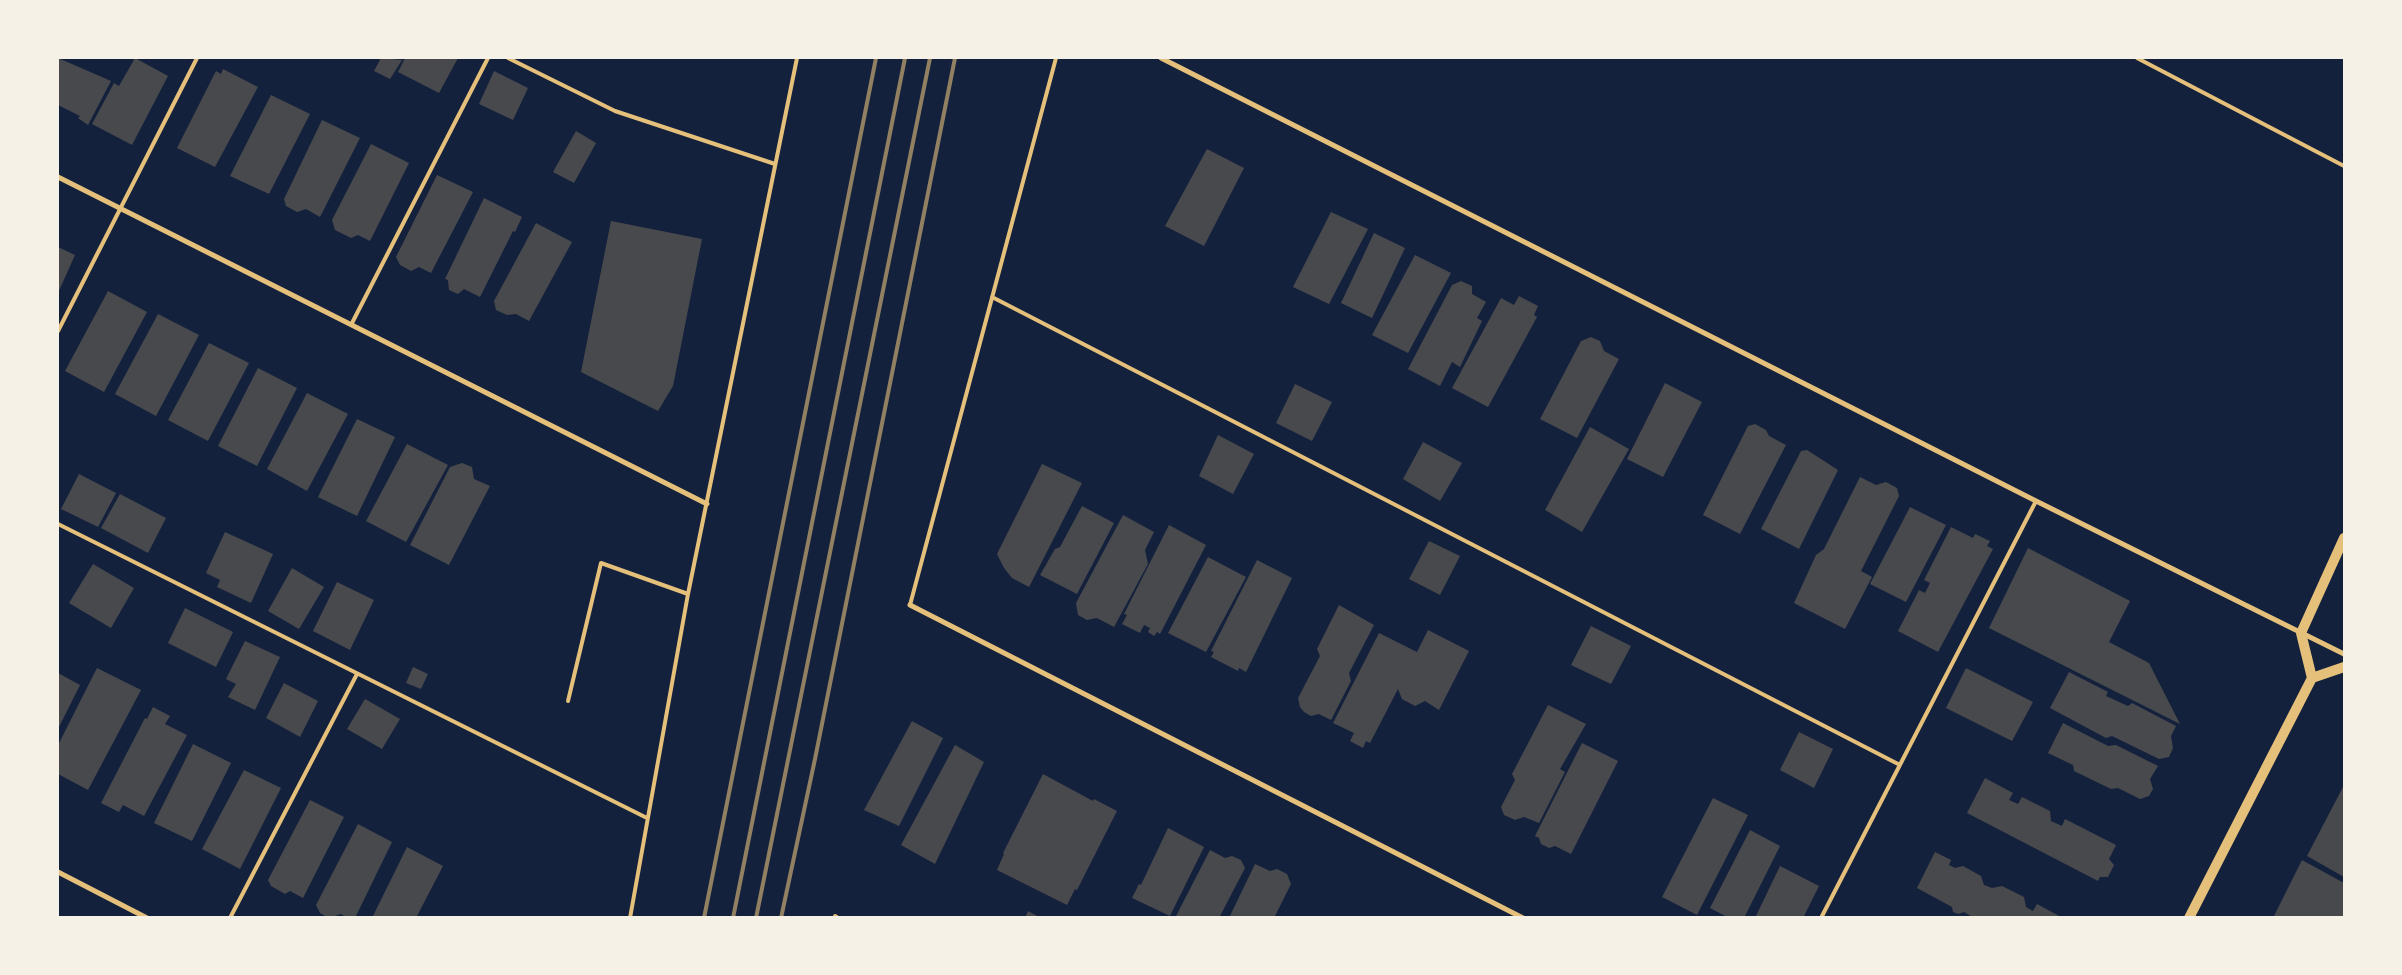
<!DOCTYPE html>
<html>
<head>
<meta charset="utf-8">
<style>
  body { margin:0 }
  #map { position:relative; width:2402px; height:975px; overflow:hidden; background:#14213d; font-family:"Noto Sans",sans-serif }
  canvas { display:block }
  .frame { position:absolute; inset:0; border:59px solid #f6f1e7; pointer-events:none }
</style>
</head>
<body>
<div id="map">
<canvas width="2402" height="975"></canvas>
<div class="frame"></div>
</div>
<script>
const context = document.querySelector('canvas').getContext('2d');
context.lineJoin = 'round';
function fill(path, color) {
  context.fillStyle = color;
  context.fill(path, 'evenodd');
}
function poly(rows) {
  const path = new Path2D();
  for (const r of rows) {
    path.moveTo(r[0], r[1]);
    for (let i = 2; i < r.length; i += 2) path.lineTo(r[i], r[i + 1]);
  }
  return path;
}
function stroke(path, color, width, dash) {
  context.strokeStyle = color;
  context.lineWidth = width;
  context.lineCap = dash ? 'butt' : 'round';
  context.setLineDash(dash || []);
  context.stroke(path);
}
const building = poly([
  [58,58,111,81,88,125,78,118,80,116,58,105],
  [135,58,168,76,132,145,92,124,114,83,119,86],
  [381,58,402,60,390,79,374,71],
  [405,58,458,58,439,93,398,72],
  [223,69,258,87,215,167,177,148,216,71,221,74],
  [494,71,528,88,513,120,479,104],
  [271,95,310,114,269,194,230,176],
  [322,120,360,138,320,217,306,209,297,212,286,206,284,199],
  [576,131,596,143,574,183,553,172],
  [371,144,409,163,370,241,358,235,351,238,335,230,332,220],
  [1207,149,1244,168,1204,246,1165,226],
  [437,175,473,192,431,273,419,267,411,271,400,265,396,257],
  [484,198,522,217,515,232,513,231,480,297,464,289,458,294,449,290,448,280,445,279],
  [1331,212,1368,229,1329,304,1293,287],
  [611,221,702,239,673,386,658,411,581,372],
  [536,223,572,242,529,321,516,314,507,315,496,310,494,301],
  [1374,233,1405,248,1372,318,1341,303],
  [58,247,75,255,58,293],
  [1415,255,1451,273,1408,353,1372,335],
  [1461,281,1472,286,1472,294,1486,302,1477,318,1482,321,1460,367,1452,362,1440,386,1408,369,1452,285],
  [108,291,147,312,104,392,65,371],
  [1519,296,1538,306,1534,315,1537,317,1488,407,1452,388,1501,298,1514,305],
  [158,314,199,335,156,416,115,394],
  [1591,337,1600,341,1604,351,1619,359,1577,438,1540,419,1581,341],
  [209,343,249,363,208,441,168,420],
  [258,368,297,388,257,466,218,446],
  [1665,383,1702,402,1663,477,1627,459],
  [1295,384,1332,402,1312,441,1276,423],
  [307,393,348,414,307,491,267,469],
  [357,419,395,437,357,516,318,497],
  [1755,424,1766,430,1769,436,1786,445,1740,534,1703,515,1748,426],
  [1590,427,1629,449,1582,532,1545,510],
  [1218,435,1254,454,1233,494,1199,476],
  [1423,442,1462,463,1440,501,1403,479],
  [407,444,448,465,406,542,366,521],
  [1807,450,1838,470,1799,549,1761,529,1801,451],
  [462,463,472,467,474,479,490,486,449,565,410,545,450,467],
  [1042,464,1082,483,1029,587,1012,578,1004,568,997,554],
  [79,474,116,493,98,527,61,509],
  [1860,477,1876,485,1886,482,1897,488,1899,496,1861,571,1872,577,1845,629,1794,603,1816,555,1824,549],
  [120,494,166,518,148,553,101,528],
  [1082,506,1114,523,1077,594,1040,575,1055,549,1060,547],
  [1910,507,1946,525,1906,602,1870,584],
  [1123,515,1154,532,1145,550,1148,564,1114,627,1097,618,1087,620,1078,615,1076,603],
  [1169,525,1206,545,1160,634,1157,632,1154,636,1148,632,1150,628,1144,625,1140,633,1122,624,1127,615,1124,614],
  [1951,527,1973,538,1975,534,1990,541,1987,546,1993,549,1938,652,1898,631,1919,590,1925,593,1930,583,1924,580],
  [225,532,273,554,251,603,217,587,220,580,206,573],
  [1429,541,1460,556,1440,595,1409,579],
  [2028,548,2130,601,2109,642,2149,663,2180,724,1989,628],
  [1208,557,1246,577,1206,652,1168,633],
  [1257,560,1292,578,1246,672,1239,668,1238,671,1211,657,1214,652,1211,651],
  [93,564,134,588,111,628,69,603],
  [292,568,324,587,299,629,268,611],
  [337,582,374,600,350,650,313,631],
  [1339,605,1374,625,1349,673,1351,681,1331,720,1319,714,1311,716,1304,712,1300,707,1298,698,1320,656,1317,649],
  [185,608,233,632,216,667,168,643],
  [1591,626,1631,646,1611,684,1571,665],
  [1428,630,1469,651,1439,710,1425,701,1415,706,1402,699,1398,689,1370,743,1366,741,1363,748,1350,741,1354,733,1333,723,1379,633,1417,652],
  [245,641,280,657,255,710,228,697,236,684,226,679],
  [413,667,428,674,421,689,406,683],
  [97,668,141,690,88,790,58,774,58,745],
  [1966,668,2033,702,2012,741,1946,708],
  [2069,672,2108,692,2106,696,2128,706,2132,703,2176,726,2171,736,2173,748,2169,757,2159,759,2112,736,2106,738,2050,708],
  [58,673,80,685,58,729],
  [284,683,318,701,300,737,266,718],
  [365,699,400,719,382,749,347,729],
  [1548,705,1586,724,1560,769,1565,772,1539,823,1524,817,1515,820,1504,815,1501,807,1515,780,1512,774],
  [153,707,170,716,165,724,187,735,144,816,123,805,119,812,101,803,145,718,147,719],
  [912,721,943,738,899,826,864,810],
  [2063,723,2108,746,2116,745,2158,766,2150,779,2153,789,2149,796,2140,799,2118,788,2111,789,2074,771,2073,765,2048,753],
  [1799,732,1833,749,1814,788,1780,770],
  [1582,743,1618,761,1571,854,1555,846,1549,848,1541,844,1539,838,1535,836],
  [193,744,231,763,192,841,154,823],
  [955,745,984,762,935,864,901,845],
  [244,770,281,788,240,869,202,849],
  [1043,774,1093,801,1094,799,1117,811,1077,890,1075,889,1067,905,997,870,1004,854,1003,853],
  [1985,778,2013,793,2009,800,2018,804,2022,797,2050,811,2051,821,2062,826,2065,819,2116,845,2109,859,2114,865,2108,877,2100,877,2098,881,1967,813],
  [2344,785,2344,877,2307,856],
  [1713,798,1748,815,1697,915,1662,897],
  [310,800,344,817,303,898,290,891,285,894,271,886,268,880],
  [358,824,392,842,355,918,347,918,341,914,329,918,320,913,316,905],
  [1168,828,1204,847,1170,916,1132,898,1139,884,1141,885],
  [1750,830,1780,846,1744,918,1729,918,1710,908],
  [407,847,443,866,416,918,372,918],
  [1210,850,1225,858,1232,856,1241,860,1245,868,1219,918,1175,918],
  [1935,852,1951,860,1949,865,1955,868,1963,866,1981,876,1984,885,1992,888,2002,886,2024,897,2026,907,2033,911,2037,904,2063,918,1974,918,1964,912,1958,914,1953,912,1952,907,1917,888],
  [2302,860,2344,883,2344,918,2273,918],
  [1255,864,1270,871,1277,869,1287,874,1291,884,1274,918,1229,918],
  [1780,866,1819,886,1803,918,1755,918],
  [1028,911,1041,918,1025,918]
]);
const service = poly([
  [508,58,615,111,775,164],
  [2137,58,2344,166],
  [992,297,1900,765],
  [351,325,488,58],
  [58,331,197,58],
  [58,524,647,818],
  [910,605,1056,58],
  [568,701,601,563,688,594],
  [835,916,838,918],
  [230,918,357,674],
  [630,918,688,594,797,58],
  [1821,918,2036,501]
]);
const minor = poly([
  [1161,58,2036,501,2344,654],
  [58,177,707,504],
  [910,605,1523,918],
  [58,872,147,918]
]);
const secondary = poly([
  [2312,678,2344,667],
  [2189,918,2312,678,2301,633,2344,538]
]);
const rail = poly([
  [704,918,876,58],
  [733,918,905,58],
  [756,918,930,58],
  [781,918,815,759,955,58]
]);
fill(building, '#48494c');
stroke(service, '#e5c07b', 4);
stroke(minor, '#e5c07b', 5);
stroke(secondary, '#e5c07b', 10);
stroke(rail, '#918062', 4);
</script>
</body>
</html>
